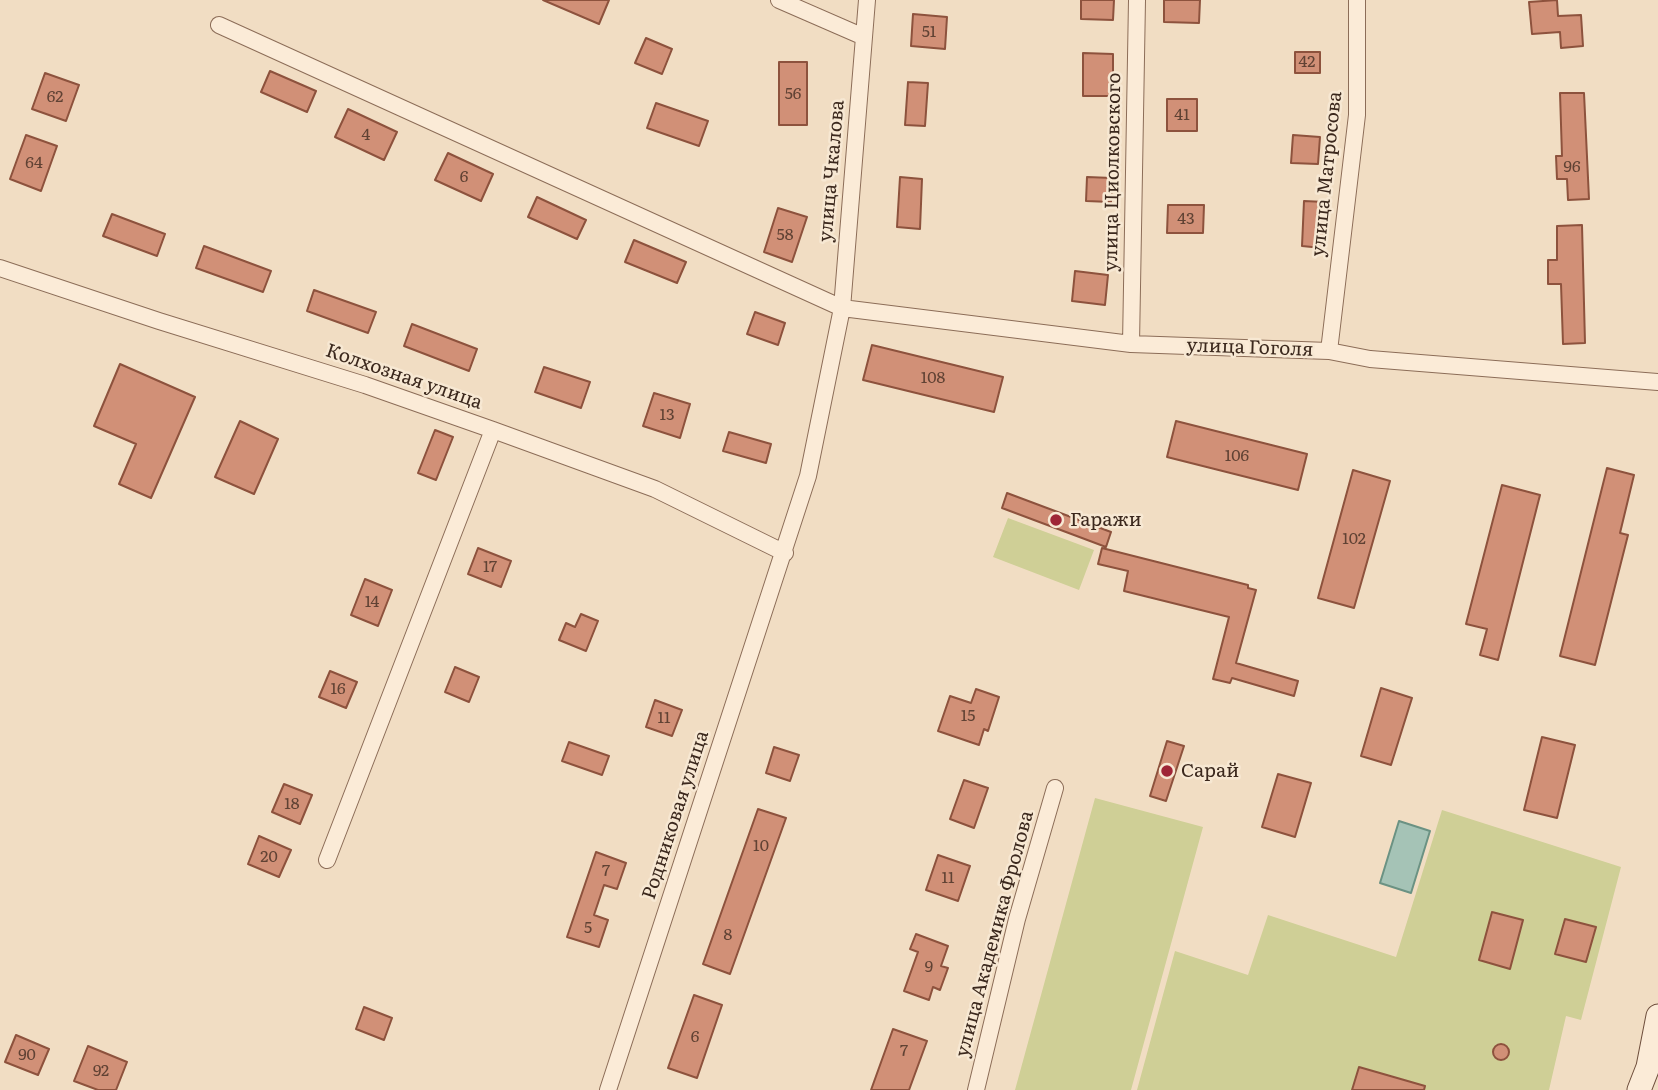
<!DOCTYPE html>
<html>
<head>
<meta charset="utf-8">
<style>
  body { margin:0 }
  canvas { display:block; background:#f1ddc3 }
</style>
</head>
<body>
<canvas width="1658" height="1090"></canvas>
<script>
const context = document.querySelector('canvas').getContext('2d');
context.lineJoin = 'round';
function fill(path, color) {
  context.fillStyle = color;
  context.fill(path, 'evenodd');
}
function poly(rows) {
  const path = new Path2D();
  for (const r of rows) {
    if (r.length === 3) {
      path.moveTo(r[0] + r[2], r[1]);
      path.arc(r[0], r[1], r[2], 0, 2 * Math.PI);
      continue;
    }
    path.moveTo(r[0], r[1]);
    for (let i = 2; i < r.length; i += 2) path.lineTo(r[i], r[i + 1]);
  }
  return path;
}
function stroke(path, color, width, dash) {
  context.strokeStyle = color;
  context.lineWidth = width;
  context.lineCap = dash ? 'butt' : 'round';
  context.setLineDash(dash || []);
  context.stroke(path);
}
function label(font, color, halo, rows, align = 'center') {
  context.font = font + ' Literata,serif';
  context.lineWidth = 5;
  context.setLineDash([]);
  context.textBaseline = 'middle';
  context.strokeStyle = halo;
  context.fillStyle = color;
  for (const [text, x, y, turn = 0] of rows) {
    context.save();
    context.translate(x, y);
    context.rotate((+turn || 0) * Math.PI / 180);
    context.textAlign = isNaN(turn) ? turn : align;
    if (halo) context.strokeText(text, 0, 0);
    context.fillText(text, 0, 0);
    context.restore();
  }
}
const green = poly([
  [1008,518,1094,550,1079,590,993,557],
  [1095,798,1203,827,1131,1090,1015,1090],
  [1442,810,1621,867,1581,1020,1566,1016,1549,1090,1137,1090,1175,951,1248,975,1268,915,1396,957]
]);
const water = poly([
  [1399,821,1430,831,1411,893,1380,883,1399,821]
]);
const building = poly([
  [543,0,609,0,599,24,543,0],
  [1081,0,1114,0,1113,20,1081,19,1081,0],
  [1164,0,1200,0,1199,23,1164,22,1164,0],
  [1557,0,1558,16,1581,15,1583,46,1561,48,1560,32,1532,34,1529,2,1557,0],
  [913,14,947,17,945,49,911,46,913,14],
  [646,38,672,49,662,74,635,63,646,38],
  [1295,52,1320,52,1320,73,1295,73,1295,52],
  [1083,53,1113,54,1113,96,1083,96,1083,53],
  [779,62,807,62,807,125,779,125,779,62],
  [270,71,316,91,307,112,261,92,270,71],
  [45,73,79,85,66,121,32,109,45,73],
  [908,82,928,83,925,126,905,125,908,82],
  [1560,93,1584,93,1589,199,1568,200,1567,179,1557,179,1556,156,1562,156,1560,93],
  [1167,99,1197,99,1197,131,1167,131,1167,99],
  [656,103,708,121,699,146,647,128,656,103],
  [348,109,397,132,384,160,335,137,348,109],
  [26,135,57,146,41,191,10,179,26,135],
  [1293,135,1320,137,1318,164,1291,163,1293,135],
  [448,153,493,174,481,201,435,180,448,153],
  [900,177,922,179,920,229,897,227,900,177],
  [1087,177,1112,178,1111,202,1086,201,1087,177],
  [537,197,586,220,577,239,528,217,537,197],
  [1304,201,1325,202,1322,248,1302,246,1304,201],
  [1168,205,1204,205,1203,233,1167,233,1168,205],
  [778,208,807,217,792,262,764,252,778,208],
  [112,214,165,234,157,256,103,236,112,214],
  [1582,225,1585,343,1563,344,1561,284,1548,284,1548,260,1557,260,1557,226,1582,225],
  [634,240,686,262,677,283,625,262,634,240],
  [204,246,271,271,263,292,196,268,204,246],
  [1075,271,1108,275,1105,305,1072,301,1075,271],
  [314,290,376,312,368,333,307,311,314,290],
  [755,312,785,323,778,345,747,334,755,312],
  [412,324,477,349,469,371,404,346,412,324],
  [872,345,1003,377,994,412,863,380,872,345],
  [120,364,195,397,151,498,119,484,136,444,94,426,120,364],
  [544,367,590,382,581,408,535,392,544,367],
  [654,393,690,404,680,438,643,426,654,393],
  [240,421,278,439,254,494,215,477,240,421],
  [1176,421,1307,454,1298,490,1167,457,1176,421],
  [435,430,453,437,436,480,418,473,435,430],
  [729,432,771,444,766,463,723,451,729,432],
  [1607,468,1634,475,1620,533,1628,535,1595,665,1560,656,1607,468],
  [1353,470,1390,481,1354,608,1318,598,1353,470],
  [1502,485,1540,495,1498,660,1480,655,1487,629,1466,624,1502,485],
  [1007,493,1111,532,1106,547,1002,508,1007,493],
  [478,548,511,561,501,587,468,574,478,548],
  [1102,548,1248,585,1248,588,1256,590,1236,663,1298,681,1294,696,1232,678,1230,683,1213,679,1229,617,1124,591,1128,571,1098,564,1102,548],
  [365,579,392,590,378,626,351,615,365,579],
  [581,614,598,621,586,651,559,640,566,623,575,627,581,614],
  [455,667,479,677,469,702,445,692,455,667],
  [330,671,357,682,346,708,319,697,330,671],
  [1381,688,1412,698,1391,765,1361,756,1381,688],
  [976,689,999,697,988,731,984,729,979,745,938,731,950,696,971,703,976,689],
  [655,700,682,710,672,736,646,727,655,700],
  [1542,737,1575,745,1557,818,1524,810,1542,737],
  [1167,741,1184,746,1166,801,1150,796,1167,741],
  [569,742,609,756,602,775,562,761,569,742],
  [774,747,799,755,790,781,766,773,774,747],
  [1278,774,1311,783,1295,837,1262,827,1278,774],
  [964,780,988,788,974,828,950,819,964,780],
  [284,784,312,795,300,824,272,812,284,784],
  [758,809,786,818,730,974,703,964,758,809],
  [259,836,291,850,279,877,248,864,259,836],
  [596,852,626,863,617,889,604,885,594,915,608,920,599,947,567,937,596,852],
  [938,855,970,866,958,901,926,890,938,855],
  [1492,912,1523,920,1510,969,1479,960,1492,912],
  [1565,919,1596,927,1586,962,1555,954,1565,919],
  [916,934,948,946,941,966,948,968,940,990,933,987,929,1000,904,991,918,952,910,949,916,934],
  [694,995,722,1005,697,1078,668,1068,694,995],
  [364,1007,392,1018,384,1040,356,1029,364,1007],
  [893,1029,927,1041,909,1090,871,1090,893,1029],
  [16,1035,49,1049,38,1075,5,1062,16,1035],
  [1501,1052,8],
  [88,1046,127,1062,116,1090,98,1090,74,1081,88,1046],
  [1359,1067,1425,1086,1424,1090,1352,1090,1359,1067]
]);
const minor = poly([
  [779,0,864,37],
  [219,25,842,308,1131,344,1329,351,1370,359,1658,382],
  [0,268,159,321,365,385,493,430,655,489,785,553],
  [1131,344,1137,0],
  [1329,351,1357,115,1357,0],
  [327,860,493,430],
  [608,1090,808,476,842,308,867,0],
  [976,1090,1017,919,1055,788]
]);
const secondary = poly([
  [1639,1090,1648,1067,1658,1016]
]);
const markers = [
  [1056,520,7,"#9f2536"],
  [1167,771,7,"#9f2536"]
];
const numberNames = [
  ["51",929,32],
  ["42",1307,62],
  ["56",793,94],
  ["62",55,97],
  ["41",1182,115],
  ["4",366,135],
  ["64",34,163],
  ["96",1572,167],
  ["6",464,177],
  ["43",1186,219],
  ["58",785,235],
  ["108",933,378],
  ["13",667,415],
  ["106",1237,456],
  ["102",1354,539],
  ["17",490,567],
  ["14",372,602],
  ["16",338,689],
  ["15",968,716],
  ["11",664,718],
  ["18",292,804],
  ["10",761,846],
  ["20",269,857],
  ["7",606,871],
  ["11",948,878],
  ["5",588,928],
  ["8",728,935],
  ["9",929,967],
  ["6",695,1037],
  ["7",904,1051],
  ["90",27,1055],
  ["92",101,1071]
];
const streetNames = [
  ["улица Чкалова",832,171,-85],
  ["улица Циолковского",1113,172,-89],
  ["улица Матросова",1327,174,-84],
  ["улица Гоголя",1250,348,2],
  ["Колхозная улица",404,377,19],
  ["Родниковая улица",676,815,-72],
  ["улица Академика Фролова",995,934,-75]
];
const poiNames = [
  ["Гаражи",1070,520],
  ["Сарай",1181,771]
];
fill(green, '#cfcf96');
fill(water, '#a5c3b6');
stroke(water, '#6b9283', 2);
fill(building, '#d19077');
stroke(building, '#8d523d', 2);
stroke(minor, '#8c6d58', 18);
stroke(secondary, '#6e4e3c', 25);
stroke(minor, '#fbebd7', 16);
stroke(secondary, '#fbebd7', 23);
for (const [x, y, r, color] of markers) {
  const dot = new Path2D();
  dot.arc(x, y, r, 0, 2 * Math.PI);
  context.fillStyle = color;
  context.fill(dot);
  stroke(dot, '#f7e8d3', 2.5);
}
label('16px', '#604234', null, numberNames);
label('19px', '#3b281d', '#f7e8d3', streetNames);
label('19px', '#3b281d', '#f7e8d3', poiNames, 'left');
</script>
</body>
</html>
